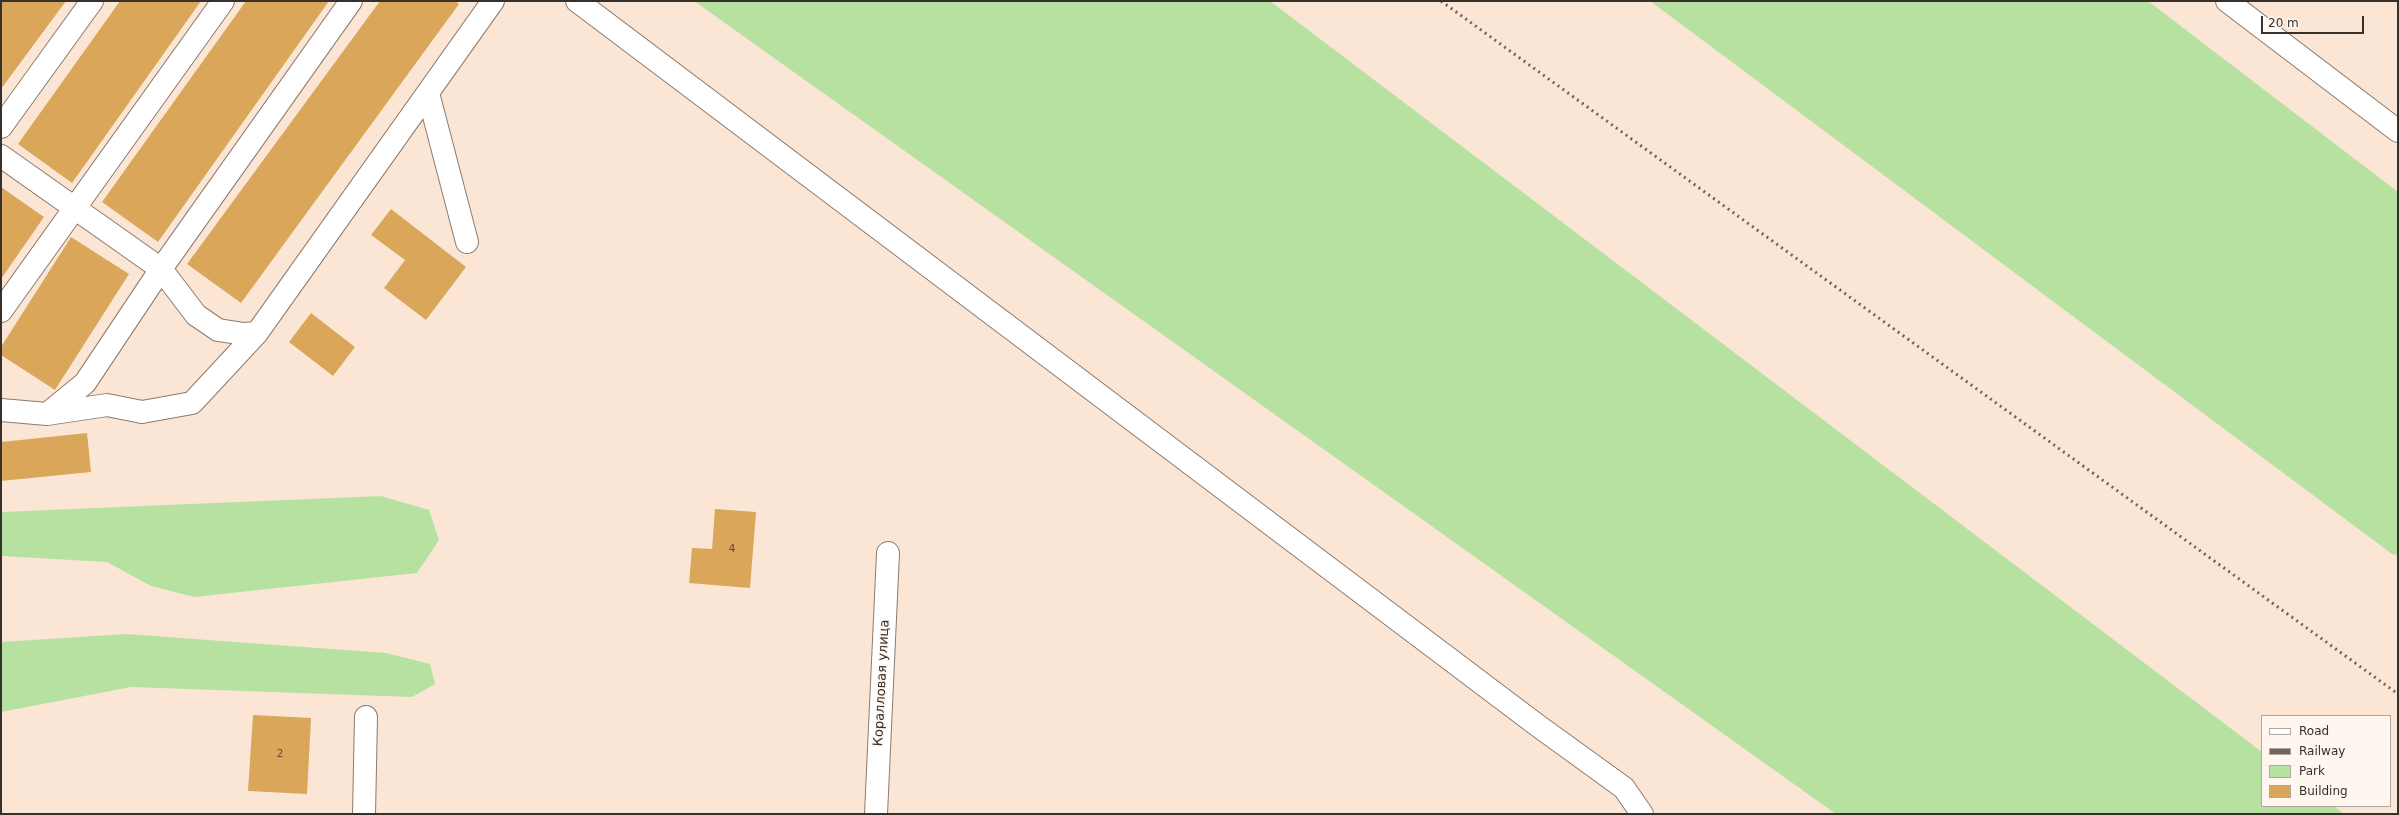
<!DOCTYPE html>
<html>
<head>
<meta charset="utf-8">
<style>
  body { margin:0 }
  #map { position:relative; width:2399px; height:815px; overflow:hidden; background:#fbe6d6; font-family:"DejaVu Sans",sans-serif }
  canvas { display:block }
  .frame { position:absolute; inset:0; border:2px solid #38302a; pointer-events:none }
  .legend { position:absolute; left:2261px; top:715px; width:130px; height:92px; box-sizing:border-box; background:#fef6ef; border:1px solid #afa7a0; margin:0; padding:5px 7px; list-style:none; font-size:12px; color:#38302a }
  .legend li { display:flex; align-items:center; gap:8px; height:20px }
  .legend b { width:20px; border:1px solid #afa7a0 }
  .scale { position:absolute; left:2261px; top:16px; width:103px; height:18px; box-sizing:border-box; border:2px solid #38302a; border-top:0; padding-left:5px; font-size:12px; line-height:14px; white-space:nowrap; color:#38302a; -webkit-text-stroke:3px #fef6ef; paint-order:stroke }
</style>
</head>
<body>
<div id="map">
<canvas width="2399" height="815"></canvas>
<div class="frame"></div>
<ul class="legend">
<li><b style="height:5px;background:#fff"></b>Road</li>
<li><b style="height:5px;background:#70645b"></b>Railway</li>
<li><b style="height:11px;background:#b7e1a0"></b>Park</li>
<li><b style="height:11px;background:#daa75a"></b>Building</li>
</ul>
<div class="scale">20 m</div>
</div>
<script>
const context = document.querySelector('canvas').getContext('2d');
context.lineJoin = 'round';
function fill(path, color) {
  context.fillStyle = color;
  context.fill(path, 'evenodd');
}
function poly(rows) {
  const path = new Path2D();
  for (const r of rows) {
    path.moveTo(r[0], r[1]);
    for (let i = 2; i < r.length; i += 2) path.lineTo(r[i], r[i + 1]);
  }
  return path;
}
function stroke(path, color, width, dash) {
  context.strokeStyle = color;
  context.lineWidth = width;
  context.lineCap = dash ? 'butt' : 'round';
  context.setLineDash(dash || []);
  context.stroke(path);
}
function label(font, color, halo, rows, align = 'center') {
  context.font = font + ' "DejaVu Sans",sans-serif';
  context.lineWidth = 3;
  context.setLineDash([]);
  context.textBaseline = 'middle';
  context.strokeStyle = halo;
  context.fillStyle = color;
  for (const [text, x, y, turn = 0] of rows) {
    context.save();
    context.translate(x, y);
    context.rotate((+turn || 0) * Math.PI / 180);
    context.textAlign = isNaN(turn) ? turn : align;
    if (halo) context.strokeText(text, 0, 0);
    context.fillText(text, 0, 0);
    context.restore();
  }
}
const green = poly([
  [694,1,1270,1,2262,752,2262,806,2334,806,2344,814,1836,814],
  [1650,1,2148,1,2398,192,2398,555,2392,554],
  [381,496,429,510,439,540,417,573,194,597,151,586,107,562,1,556,1,512],
  [126,634,386,653,430,664,435,684,412,697,131,687,1,712,1,642]
]);
const building = poly([
  [1,1,66,1,1,89],
  [120,1,201,1,72,183,18,144],
  [246,1,329,1,158,242,102,202],
  [380,1,455,1,459,4,241,303,187,264],
  [1,187,44,217,1,279],
  [391,209,466,267,426,320,384,288,405,260,371,235],
  [71,237,129,274,55,390,1,355,1,347],
  [311,313,355,347,333,376,289,342],
  [87,433,91,472,1,481,1,442],
  [715,509,756,512,750,588,689,583,692,548,712,549],
  [253,715,311,718,307,794,248,791]
]);
const minor = poly([
  [577,1,1537,725,1624,788,1642,814],
  [2227,1,2398,131],
  [428,93,467,242],
  [1,127,92,1],
  [1,156,161,269,196,315,218,330,244,334,257,333,493,1],
  [1,311,223,1],
  [1,410,47,414,107,405,142,412,192,403,257,333],
  [47,414,85,383,161,269,351,1],
  [364,814,366,717],
  [876,814,888,553]
]);
const rail = poly([
  [1441,1,2398,694]
]);
const numberNames = [
  ["4",732,549],
  ["2",280,754]
];
const streetNames = [
  ["Коралловая улица",882,683,-87]
];
fill(green, '#b7e1a0');
fill(building, '#daa75a');
stroke(minor, '#8c7a6c', 24);
stroke(minor, '#fff', 22);
stroke(rail, '#70645b', 3, [2, 4]);
label('11px', '#604e36', null, numberNames);
label('13px', '#38302a', '#fef6ef', streetNames);
</script>
</body>
</html>
